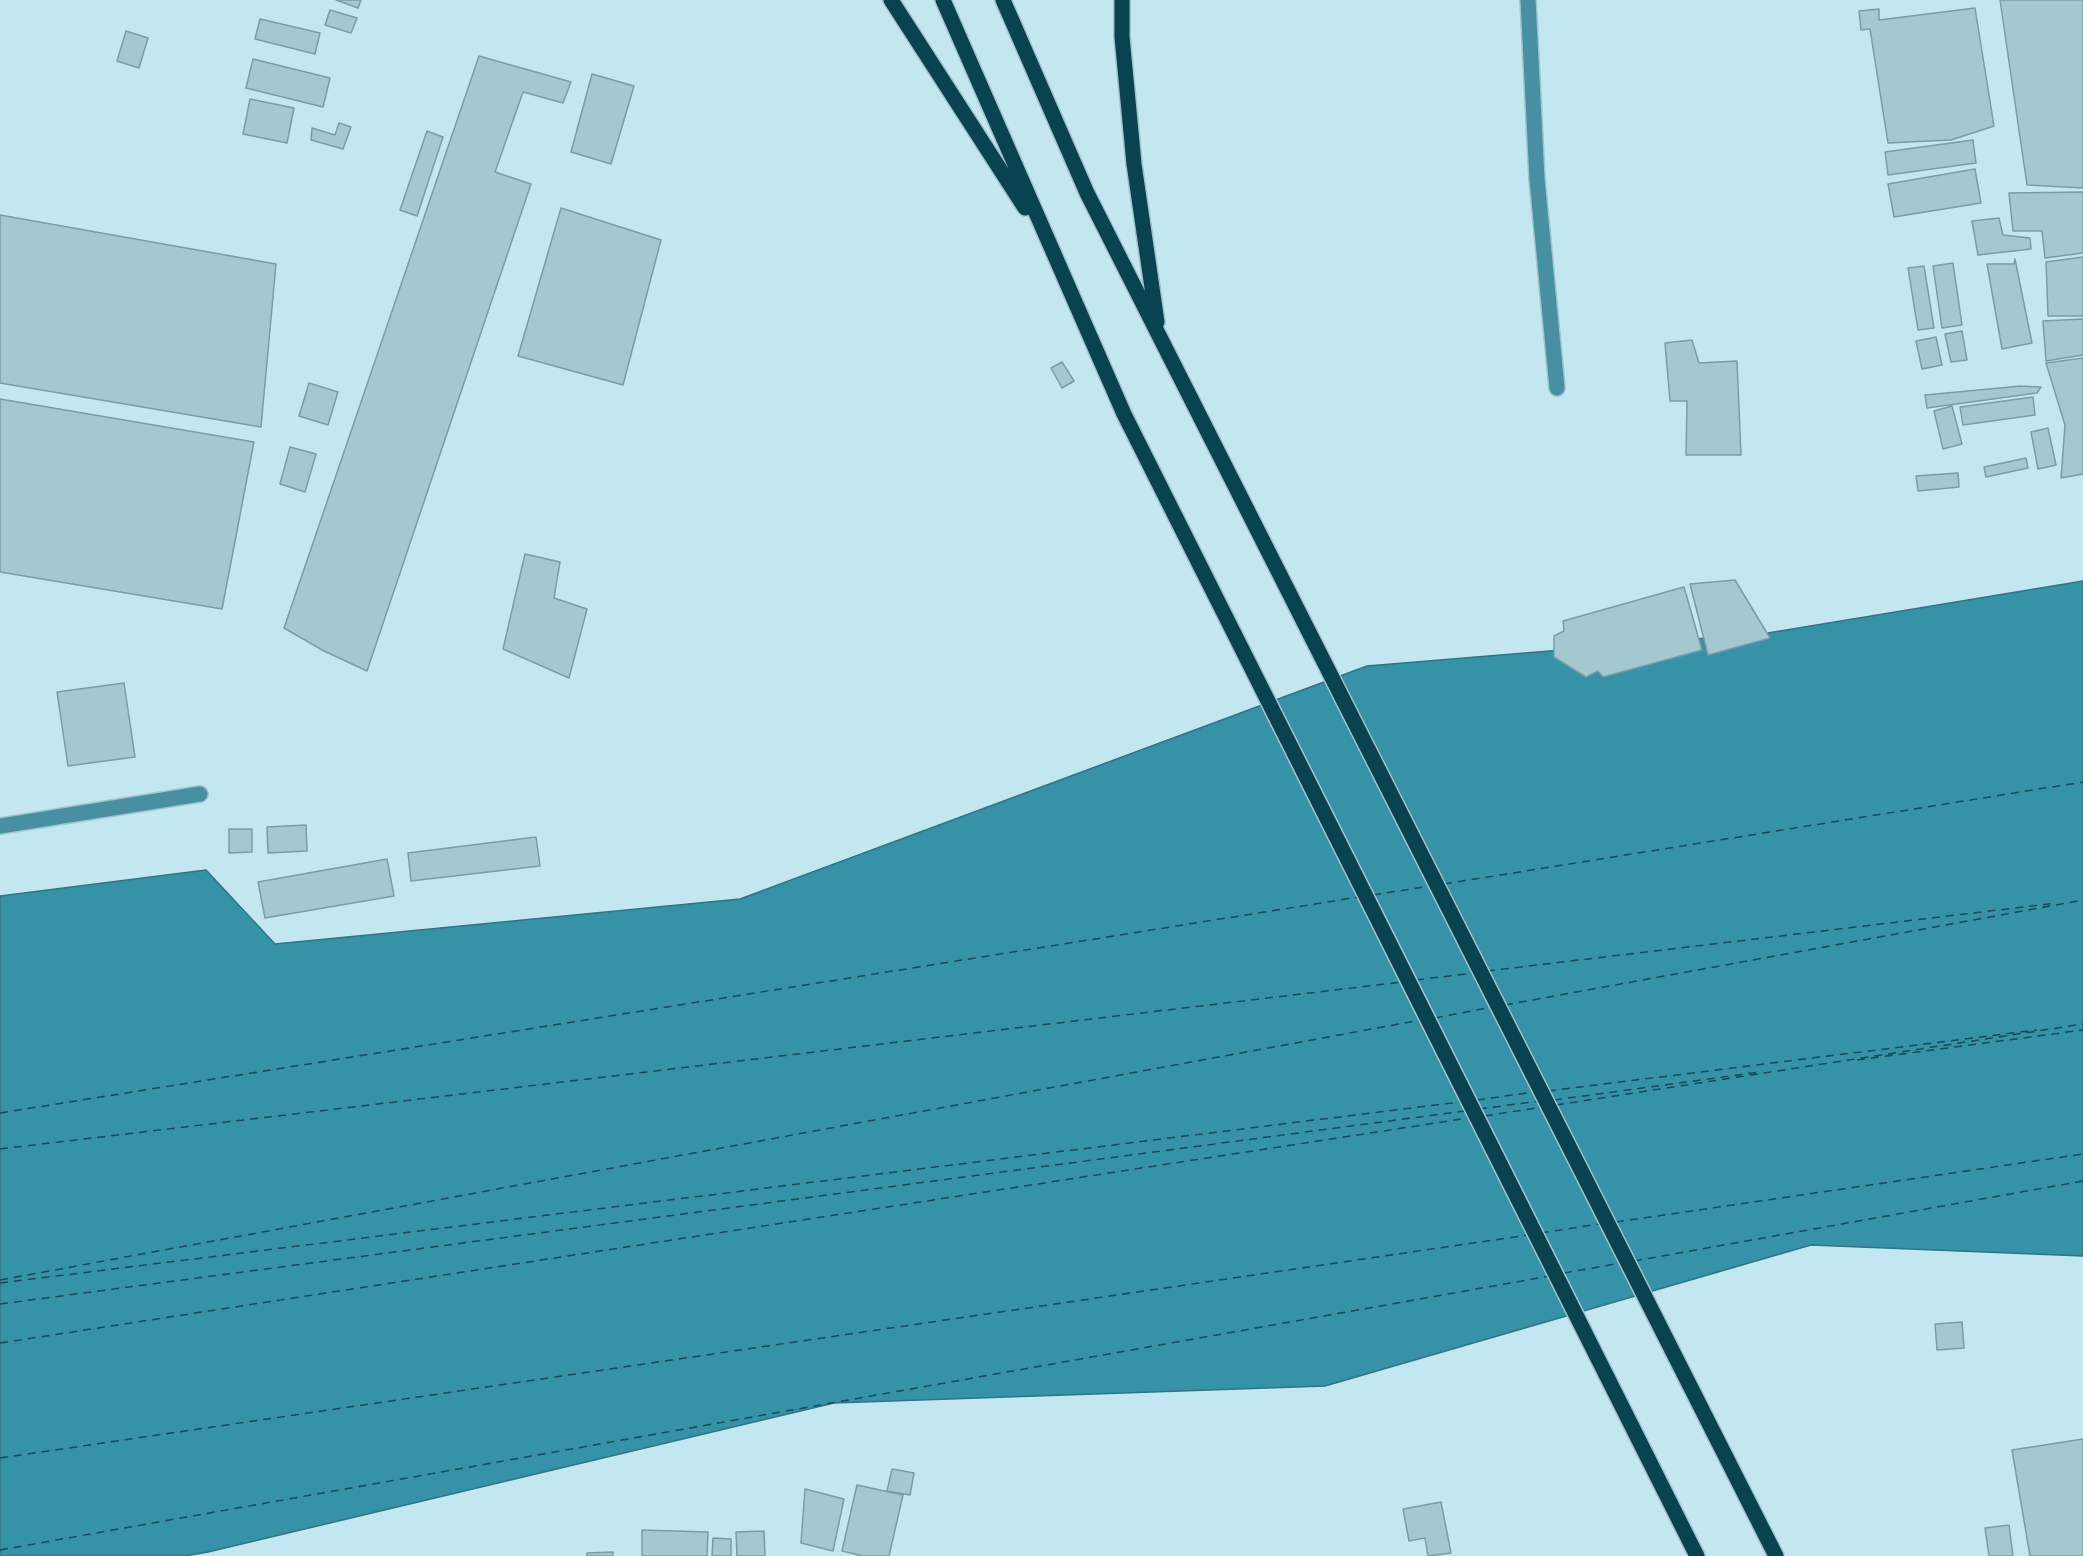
<!DOCTYPE html>
<html>
<head>
<meta charset="utf-8">
<style>
  body { margin:0 }
  canvas { display:block; background:#c2e7f1 }
</style>
</head>
<body>
<canvas width="2083" height="1556"></canvas>
<script>
const context = document.querySelector('canvas').getContext('2d');
context.lineJoin = 'round';
function fill(path, color) {
  context.fillStyle = color;
  context.fill(path, 'evenodd');
}
function poly(rows) {
  const path = new Path2D();
  for (const r of rows) {
    path.moveTo(r[0], r[1]);
    for (let i = 2; i < r.length; i += 2) path.lineTo(r[i], r[i + 1]);
  }
  return path;
}
function stroke(path, color, width, dash) {
  context.strokeStyle = color;
  context.lineWidth = width;
  context.lineCap = dash ? 'butt' : 'round';
  context.setLineDash(dash || []);
  context.stroke(path);
}
const water = poly([
  [2083,581,2083,1256,1811,1245,1325,1386,834,1403,208,1552,185,1556,0,1556,0,896,206,870,275,944,740,899,1367,666,1768,633,2083,581]
]);
const ferry = poly([
  [1444,884,2083,782],
  [1373,895,1430,886],
  [1487,971,2057,903],
  [1416,980,1474,973],
  [1505,1005,2083,900],
  [1435,1018,1492,1007],
  [1857,1060,2083,1030],
  [1548,1091,2037,1030],
  [1477,1100,1534,1092],
  [1554,1100,1760,1072],
  [1556,1105,2083,1024],
  [1479,1109,1540,1101],
  [0,1113,1359,897],
  [1485,1116,1542,1107],
  [0,1149,1402,982],
  [1616,1222,2083,1154],
  [1541,1233,1599,1224],
  [1634,1261,2083,1181],
  [1564,1273,1621,1263],
  [0,1280,1421,1020],
  [0,1283,1460,1102],
  [0,1304,1465,1111],
  [0,1343,1468,1118],
  [0,1458,1528,1235],
  [0,1550,1550,1276]
]);
const building = poly([
  [336,0,361,0,358,8,336,0],
  [2000,0,2083,0,2083,188,2027,185,2000,0],
  [1975,8,1994,126,1951,140,1888,143,1870,29,1861,30,1859,11,1879,9,1879,20,1975,8],
  [330,10,357,18,351,33,325,25,330,10],
  [260,19,320,33,315,54,255,39,260,19],
  [126,31,148,38,139,68,117,61,126,31],
  [479,56,571,82,563,103,523,92,495,172,531,184,367,671,324,651,284,628,479,56],
  [253,59,330,78,323,107,246,88,253,59],
  [592,74,634,86,611,164,571,152,592,74],
  [250,99,294,108,287,143,243,134,250,99],
  [339,123,351,127,343,149,311,140,312,128,335,135,339,123],
  [427,131,443,137,417,216,400,210,427,131],
  [1973,140,1976,163,1888,175,1885,152,1973,140],
  [1975,169,1981,203,1894,217,1888,184,1975,169],
  [2083,192,2083,253,2045,258,2042,231,2013,231,2009,193,2083,192],
  [561,208,661,240,623,385,518,356,561,208],
  [0,215,276,264,261,427,0,383,0,215],
  [1999,218,2003,235,2030,238,2031,249,1978,255,1972,221,1999,218],
  [2083,257,2083,316,2048,316,2046,262,2083,257],
  [2015,259,2032,343,2002,349,1987,264,2014,264,2015,259],
  [1953,263,1962,325,1942,328,1933,266,1953,263],
  [1924,266,1934,328,1918,330,1908,268,1924,266],
  [2083,319,2083,355,2046,361,2043,321,2083,319],
  [1962,331,1967,360,1951,362,1945,334,1962,331],
  [1936,337,1942,365,1922,369,1916,341,1936,337],
  [1692,340,1699,363,1737,361,1741,455,1686,455,1687,401,1670,401,1665,343,1692,340],
  [2083,358,2083,474,2061,478,2065,425,2046,363,2083,358],
  [1062,362,1074,381,1062,388,1051,368,1062,362],
  [309,383,338,392,328,425,299,416,309,383],
  [2021,386,2041,387,2037,393,1927,408,1925,395,2021,386],
  [2033,397,2035,415,1963,425,1960,407,2033,397],
  [0,399,254,442,222,609,0,572,0,399],
  [1952,406,1962,444,1943,449,1934,411,1952,406],
  [2048,428,2056,465,2038,469,2031,432,2048,428],
  [290,447,316,454,305,492,280,484,290,447],
  [2026,458,2028,468,1986,477,1984,467,2026,458],
  [1958,473,1959,487,1918,491,1916,476,1958,473],
  [525,554,560,562,554,598,587,609,569,678,503,649,525,554],
  [1735,580,1770,638,1708,655,1690,584,1735,580],
  [1684,587,1702,650,1603,677,1598,671,1586,677,1554,657,1554,636,1564,631,1563,621,1684,587],
  [124,683,135,757,68,766,57,692,124,683],
  [306,825,307,851,268,853,267,827,306,825],
  [229,829,252,829,252,852,229,853,229,829],
  [536,837,540,866,411,881,408,853,536,837],
  [387,859,394,896,265,918,258,882,387,859],
  [1962,1322,1964,1348,1937,1350,1935,1324,1962,1322],
  [2083,1439,2083,1556,2030,1556,2012,1450,2083,1439],
  [892,1469,914,1473,910,1495,887,1491,892,1469],
  [857,1485,903,1495,889,1556,863,1556,842,1551,857,1485],
  [805,1489,844,1499,833,1551,801,1543,805,1489],
  [1441,1502,1451,1553,1428,1556,1425,1538,1409,1541,1403,1509,1441,1502],
  [2009,1525,2013,1556,1989,1556,1985,1528,2009,1525],
  [642,1530,708,1532,707,1556,642,1556,642,1530],
  [764,1531,765,1556,737,1556,736,1532,764,1531],
  [713,1538,731,1539,731,1556,712,1556,713,1538],
  [613,1552,613,1556,587,1556,587,1553,613,1552]
]);
const minor = poly([
  [1528,0,1537,179,1557,388],
  [0,826,200,794]
]);
const major = poly([
  [891,0,1025,208],
  [943,0,1124,414,1697,1556],
  [1003,0,1087,193,1776,1556],
  [1122,0,1122,37,1134,164,1157,322]
]);
fill(water, '#3592a7');
stroke(water, '#307585', 1.5);
stroke(ferry, '#164a56', 1.5, [8, 6]);
fill(building, '#a4c8d2');
stroke(building, '#799da7', 1.5);
stroke(minor, '#a2c3cc', 18);
stroke(major, '#a2c3cc', 18);
stroke(minor, '#4690a2', 15);
stroke(major, '#094350', 15);
</script>
</body>
</html>
